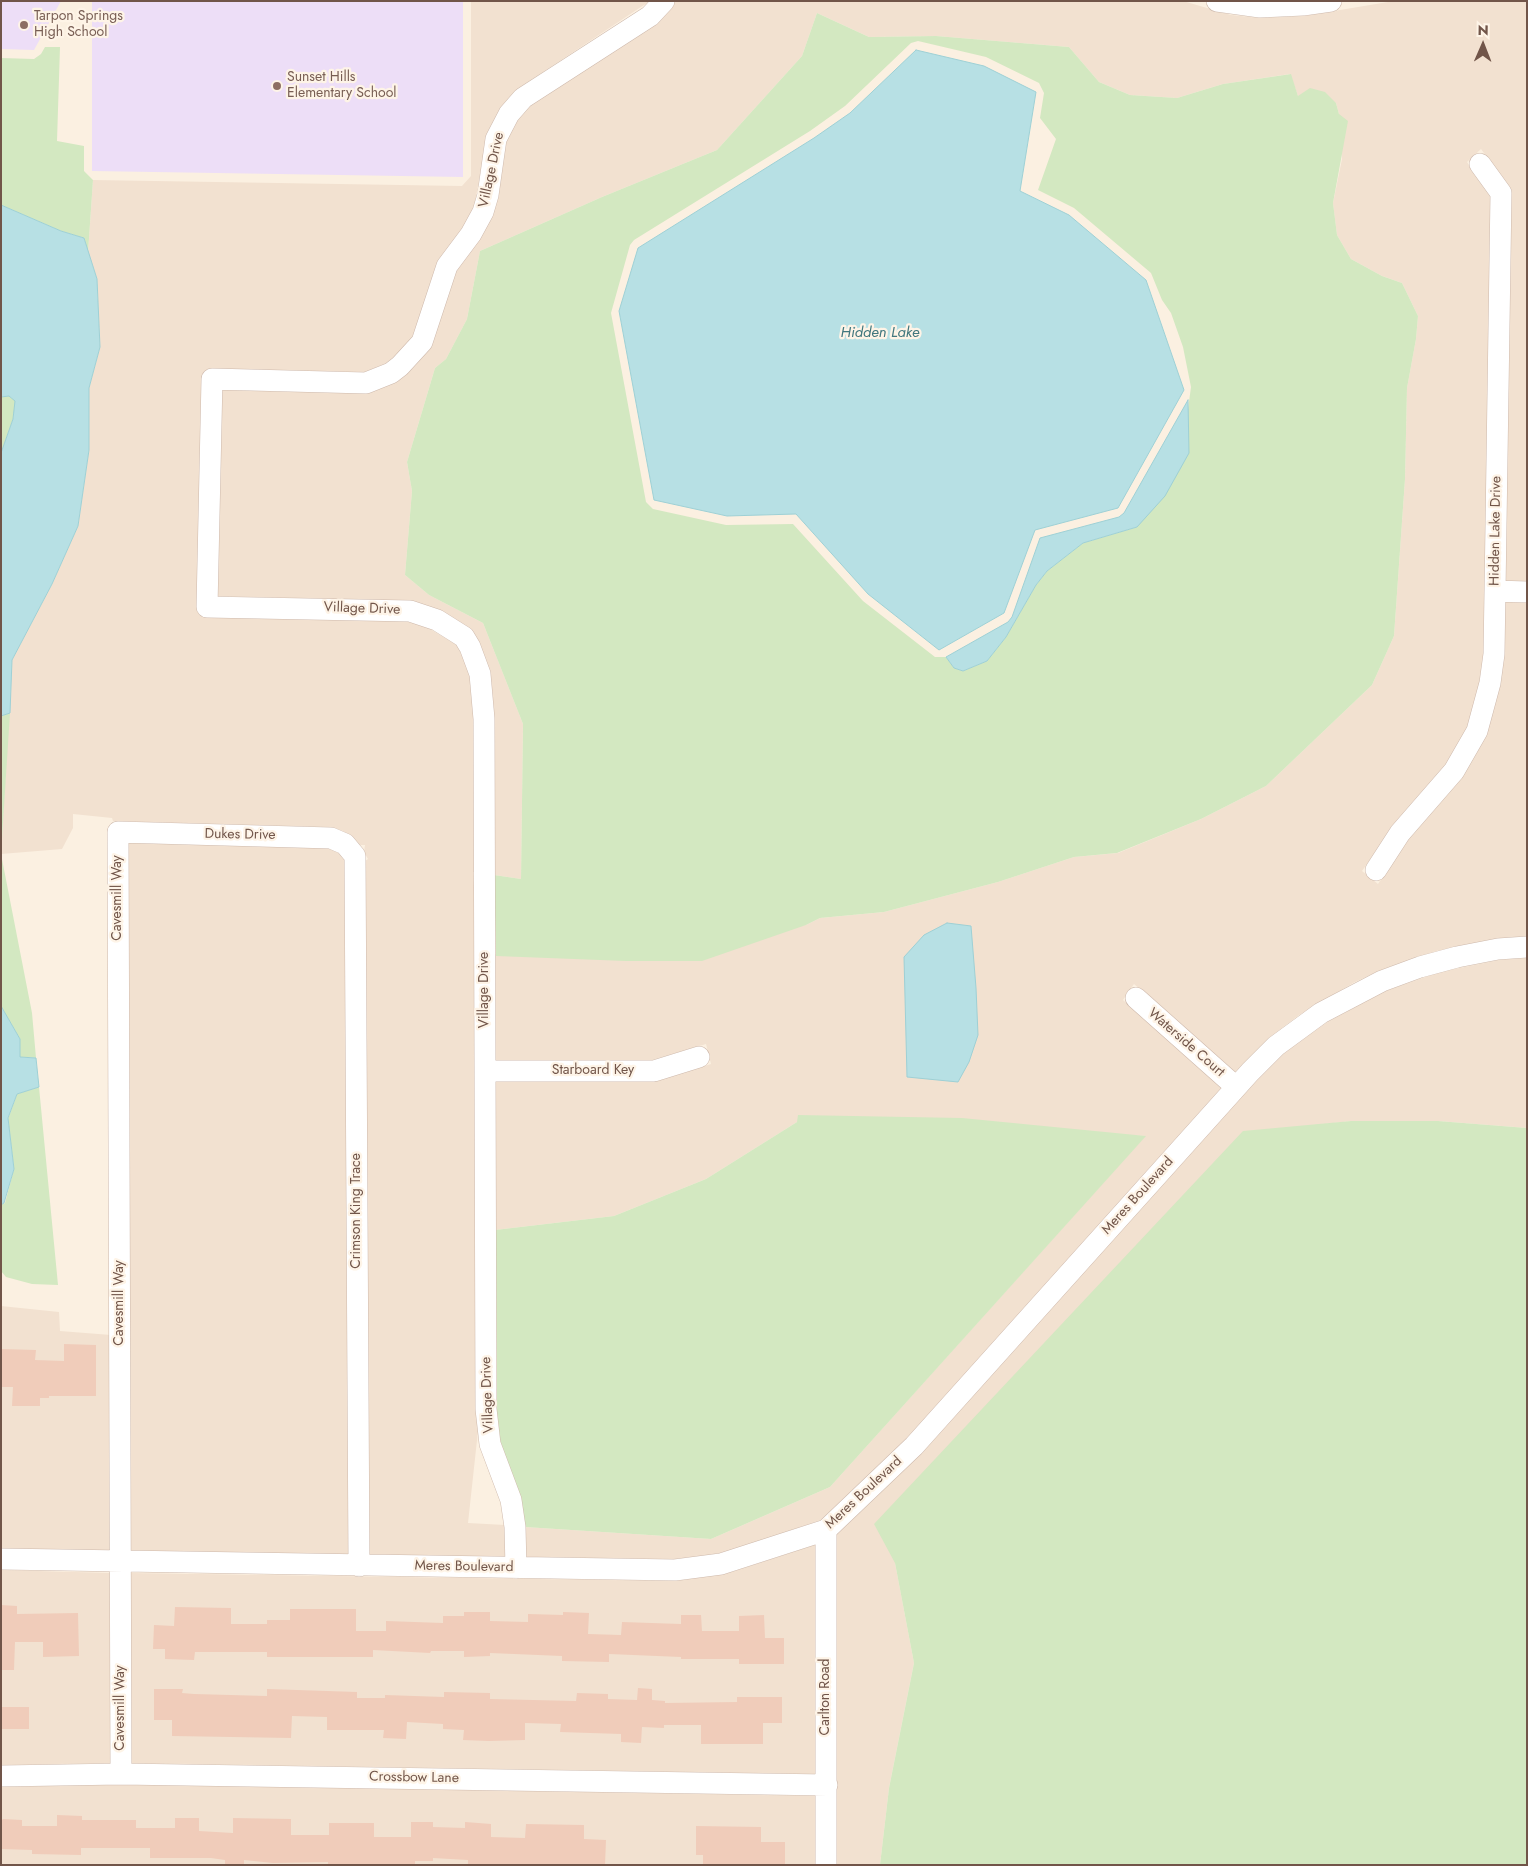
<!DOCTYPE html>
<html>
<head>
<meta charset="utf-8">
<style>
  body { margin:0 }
  #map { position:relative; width:1528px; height:1866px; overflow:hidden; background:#fbf0e1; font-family:Jost,sans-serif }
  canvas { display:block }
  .frame { position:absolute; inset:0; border:2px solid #715549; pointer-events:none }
  .north { position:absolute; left:1458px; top:20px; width:50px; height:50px; -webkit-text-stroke:4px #fef4e7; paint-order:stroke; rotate:1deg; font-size:14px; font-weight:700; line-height:20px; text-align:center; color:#715549 }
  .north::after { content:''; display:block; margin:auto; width:18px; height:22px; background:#715549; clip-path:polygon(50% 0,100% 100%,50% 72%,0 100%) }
</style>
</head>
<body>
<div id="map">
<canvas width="1528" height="1866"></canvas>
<div class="frame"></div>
<div class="north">N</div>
</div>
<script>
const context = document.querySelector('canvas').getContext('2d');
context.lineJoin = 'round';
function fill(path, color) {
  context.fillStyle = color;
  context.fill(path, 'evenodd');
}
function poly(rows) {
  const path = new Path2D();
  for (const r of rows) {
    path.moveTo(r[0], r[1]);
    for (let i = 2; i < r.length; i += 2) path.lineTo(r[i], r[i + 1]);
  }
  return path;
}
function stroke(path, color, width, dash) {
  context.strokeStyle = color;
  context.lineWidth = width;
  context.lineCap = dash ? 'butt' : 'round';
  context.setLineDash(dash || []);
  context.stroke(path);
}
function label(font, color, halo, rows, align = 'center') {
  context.font = font + ' Jost,sans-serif';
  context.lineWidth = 4.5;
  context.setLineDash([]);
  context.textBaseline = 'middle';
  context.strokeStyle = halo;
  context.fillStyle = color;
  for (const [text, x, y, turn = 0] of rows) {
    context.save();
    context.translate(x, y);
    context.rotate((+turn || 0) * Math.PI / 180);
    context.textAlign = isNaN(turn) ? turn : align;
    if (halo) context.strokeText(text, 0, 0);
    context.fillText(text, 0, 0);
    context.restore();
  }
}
const residential = poly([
  [471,1,650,1,519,88,502,108,487,136,474,208,464,228,439,262,430,283,417,329,403,350,386,363,365,372,213,369,198,606,408,622,423,625,457,645,468,666,473,688,475,872,473,872,475,903,478,1431,468,1523,505,1525,506,1557,369,1556,365,861,368,859,364,852,365,845,360,845,343,831,332,827,113,821,112,818,73,814,73,828,62,849,1,854,12,660,52,584,78,526,89,450,89,388,100,347,97,279,88,253,93,180,462,186,471,176],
  [674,1,1183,1,1231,15,1260,18,1304,16,1394,1,1527,1,1527,581,1505,581,1508,186,1481,149,1467,162,1491,197,1484,653,1481,681,1468,727,1447,765,1393,826,1362,871,1378,884,1407,840,1461,779,1504,602,1527,603,1527,936,1497,939,1436,951,1378,971,1353,983,1299,1015,1270,1037,1235,1072,1134,984,1123,1000,1222,1088,907,1439,823,1519,731,1551,704,1556,675,1559,525,1557,525,1527,711,1539,830,1487,1145,1136,797,1122,706,1179,614,1216,495,1230,495,1082,654,1082,711,1064,706,1044,652,1060,495,1061,494,954,806,925,820,918,884,912,998,882,1074,857,1118,853,1201,819,1266,786,1372,685,1394,636,1405,479,1407,388,1416,339,1418,316,1402,283,1382,276,1351,259,1337,235,1333,203,1342,159,1339,114,1336,103,1298,96,1290,74,1223,84,1177,98,1130,95,1099,82,1069,47,936,36,869,37,817,13,802,56,717,150,602,197,480,251,467,319,446,359,435,368,407,462,412,491,405,575,429,595,483,623,523,724,521,879,494,875,492,686,485,657,469,628,440,610,412,601,217,596,221,390,369,393,396,382,415,366,429,349,448,290,507,136,517,121,529,106,668,12],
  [128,843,329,848,345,857,350,1555,131,1552],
  [1527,958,1527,1128,1438,1121,1351,1121,1308,1126,895,1563,914,1663,889,1788,880,1865,836,1865,836,1535,920,1454,1237,1101,1282,1054,1326,1023,1385,991,1440,972,1499,960],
  [1,1306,59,1312,60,1331,111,1335,112,1551,1,1549],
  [817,1544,817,1774,131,1763,131,1573,676,1581,735,1571],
  [1,1570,112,1573,112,1763,1,1765],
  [122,1784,817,1796,817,1865,1,1865,1,1787]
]);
const education = poly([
  [1,1,61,1,34,50,1,49],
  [92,1,463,1,463,177,92,171]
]);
const green = poly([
  [817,13,869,37,936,36,1069,47,1099,82,1130,95,1177,98,1223,84,1291,74,1298,96,1310,88,1325,92,1336,103,1339,114,1348,121,1333,203,1337,235,1351,259,1382,276,1402,283,1418,316,1416,339,1407,388,1405,479,1394,636,1372,685,1266,786,1201,819,1117,853,1074,857,998,882,884,912,820,918,806,925,702,961,626,961,496,956,494,875,521,879,523,724,483,623,429,595,405,575,412,491,407,462,435,368,446,359,467,319,480,251,602,197,717,150,802,56],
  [918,41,986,57,1039,83,1044,93,1040,118,1056,139,1038,190,1074,208,1151,273,1162,300,1171,313,1183,347,1191,387,1188,409,1137,527,1083,543,1047,571,1036,585,1006,637,987,661,963,671,954,668,946,657,935,657,863,601,793,524,726,525,653,509,646,502,611,313,630,245,634,240,810,131,845,106,911,43],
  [45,47,60,47,57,141,84,146,84,171,93,180,88,253,84,238,61,231,1,205,1,58,34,59,41,54],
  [9,396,16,401,13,419,1,453,1,397],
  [10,713,1,854,32,1013,36,1058,20,1057,20,1039,1,1006,1,716],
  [39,1087,58,1285,32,1284,6,1277,1,1271,1,1205,5,1203,14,1169,8,1119,17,1094],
  [798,1115,962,1118,1146,1136,830,1487,711,1539,525,1527,518,1489,503,1452,497,1427,495,1230,614,1216,706,1179,797,1122],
  [1351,1121,1438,1121,1527,1128,1527,1865,880,1865,889,1788,914,1663,895,1563,874,1524,1243,1131]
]);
const water = poly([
  [916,50,984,66,1036,92,1020,191,1069,215,1146,280,1184,390,1118,508,1035,530,1004,613,939,650,868,594,796,514,727,516,654,500,619,311,638,248,814,138,850,113,916,50],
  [1,205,61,231,84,238,97,279,100,347,89,388,89,450,78,526,52,584,12,660,10,713,1,716,1,453,13,419,15,401,9,396,1,397,1,205],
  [1188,400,1189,453,1165,496,1137,527,1083,543,1047,571,1036,585,1006,637,987,661,963,671,954,668,946,657,1008,622,1012,617,1040,538,1119,517,1124,513,1188,400],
  [947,923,971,926,976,988,978,1035,969,1062,958,1082,907,1077,904,957,924,935,947,923],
  [1,1006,20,1039,20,1057,36,1058,39,1087,17,1094,8,1118,14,1169,4,1203,1,1205,1,1006]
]);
const building = poly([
  [64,1344,96,1345,96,1396,49,1396,49,1398,40,1398,40,1406,12,1406,13,1387,1,1387,1,1349,36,1350,35,1360,64,1361],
  [1,1605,17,1606,17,1614,78,1613,79,1656,43,1657,43,1642,15,1642,14,1670,1,1670],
  [175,1607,231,1608,231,1624,267,1624,267,1620,290,1620,290,1609,356,1609,356,1631,386,1631,386,1621,443,1623,443,1616,464,1616,464,1612,490,1612,490,1621,528,1622,528,1614,563,1615,563,1612,589,1613,588,1634,621,1635,622,1622,681,1624,681,1615,701,1615,702,1631,739,1631,739,1616,764,1615,765,1638,784,1638,784,1664,739,1664,739,1659,681,1659,681,1657,609,1654,609,1662,562,1661,562,1656,490,1653,490,1656,464,1657,464,1651,431,1651,430,1653,373,1650,373,1657,267,1657,267,1652,195,1652,194,1660,165,1659,165,1649,153,1649,154,1625,174,1626],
  [638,1688,652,1689,652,1700,665,1701,665,1703,737,1702,737,1697,782,1697,782,1723,763,1723,763,1744,701,1744,701,1725,664,1725,664,1728,642,1727,641,1743,621,1742,621,1734,560,1732,561,1724,525,1723,525,1740,489,1741,463,1740,464,1730,443,1729,443,1724,407,1722,406,1739,383,1738,384,1730,327,1730,327,1717,292,1716,291,1738,172,1736,172,1720,154,1720,154,1689,183,1689,182,1693,194,1694,267,1696,267,1689,357,1692,357,1698,385,1698,385,1695,444,1697,444,1692,490,1693,490,1699,576,1701,577,1693,608,1694,608,1699,637,1700],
  [1,1707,29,1707,29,1729,1,1729],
  [57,1815,82,1816,82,1820,136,1820,136,1828,175,1828,175,1818,199,1818,199,1831,233,1833,233,1818,291,1819,291,1835,329,1835,329,1823,374,1823,374,1837,411,1837,411,1822,433,1822,433,1827,465,1828,465,1822,491,1824,491,1837,525,1838,526,1824,584,1825,584,1839,606,1840,605,1865,468,1865,468,1860,433,1858,433,1861,415,1861,415,1865,328,1865,328,1862,273,1863,244,1860,244,1865,225,1865,225,1860,211,1858,150,1858,150,1848,81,1848,81,1855,32,1854,32,1850,1,1849,1,1821,3,1819,22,1820,22,1826,57,1826],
  [696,1826,761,1827,761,1842,785,1842,785,1865,703,1865,703,1855,696,1855]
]);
const minor = poly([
  [1217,1,1260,7,1303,5,1331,1],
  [1495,591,1527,592],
  [1376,870,1400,833,1454,771,1477,731,1490,683,1494,654,1495,591,1501,193,1480,164],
  [1136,998,1236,1087],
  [485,1071,654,1071,699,1057],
  [826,1530,826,1865],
  [1,1559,675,1570,721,1564,826,1530,914,1446,1250,1072,1276,1046,1321,1013,1382,981,1420,967,1457,957,1498,949,1527,947],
  [516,1568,515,1527,511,1500,490,1444,486,1409,484,719,480,674,470,647,464,637,437,620,410,611,207,607,212,379,366,383,391,373,400,366,422,342,447,266,471,234,483,212,488,195,496,139,509,114,523,98,650,16,664,1],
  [121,1774,118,832,331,838,345,844,355,856,359,1566],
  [1,1776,121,1774,827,1785]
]);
const markers = [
  [24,25,5,"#8d6e63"],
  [277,86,5,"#8d6e63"]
];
const educationNames = [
  ["Tarpon Springs",34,17],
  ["High School",34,33],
  ["Sunset Hills",287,78],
  ["Elementary School",287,94]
];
const streetNames = [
  ["Village Drive",492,170,-78],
  ["Hidden Lake Drive",1496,531,-89],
  ["Village Drive",362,609,2],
  ["Dukes Drive",240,835,1],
  ["Cavesmill Way",118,898,-90],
  ["Village Drive",485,990,-90],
  ["Waterside Court",1186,1043,41],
  ["Starboard Key",593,1071],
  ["Meres Boulevard",1138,1196,-48],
  ["Crimson King Trace",357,1211,-90],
  ["Cavesmill Way",120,1303,-90],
  ["Village Drive",488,1395,-92],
  ["Meres Boulevard",864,1493,-43],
  ["Meres Boulevard",464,1567,1],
  ["Carlton Road",826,1697,-90],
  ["Cavesmill Way",121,1708,-90],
  ["Crossbow Lane",414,1778,1]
];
const waterNames = [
  ["Hidden Lake",880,333]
];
fill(residential, '#f2e1d0');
fill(education, '#eddef7');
fill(green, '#d3e8c1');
fill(water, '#b7e0e4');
stroke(water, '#9ed0d5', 1);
fill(building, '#f0ccba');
stroke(minor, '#ceb9ac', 22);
stroke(minor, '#fff', 21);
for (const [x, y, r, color] of markers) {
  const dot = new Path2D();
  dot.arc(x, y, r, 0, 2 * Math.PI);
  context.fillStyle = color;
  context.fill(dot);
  stroke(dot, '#fef4e7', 2);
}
label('14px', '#785e54', '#fef4e7', educationNames, 'left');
label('14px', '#715549', '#fef4e7', streetNames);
label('italic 15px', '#41777e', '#fef4e7', waterNames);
</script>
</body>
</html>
